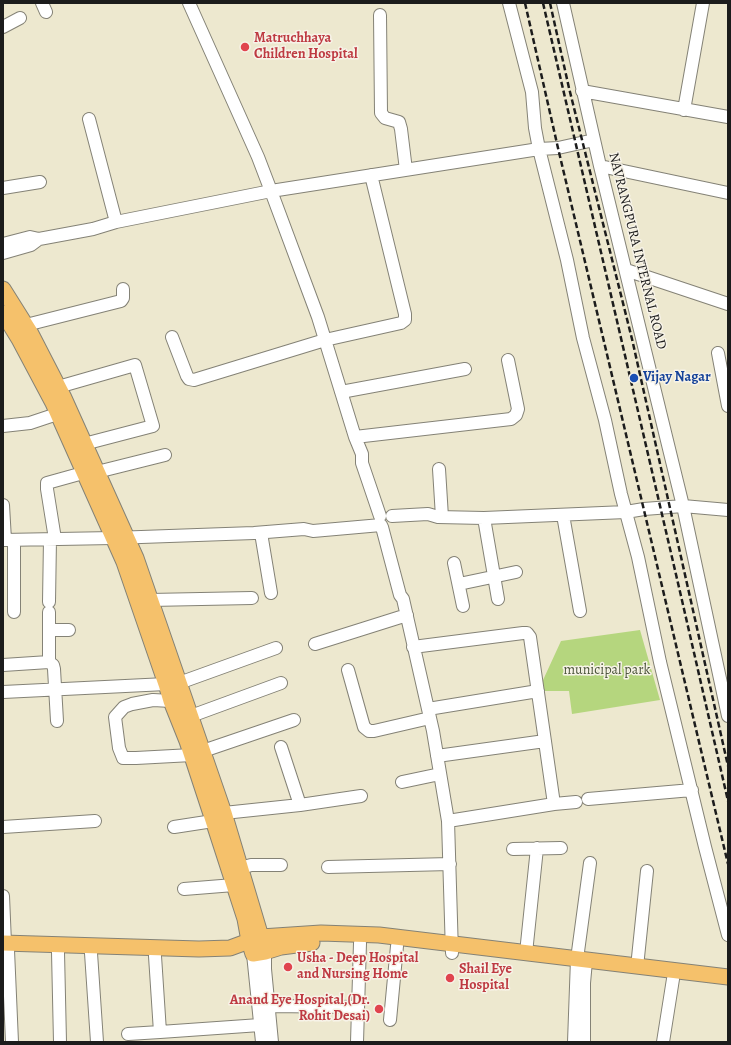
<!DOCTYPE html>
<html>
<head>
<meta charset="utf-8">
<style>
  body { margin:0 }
  #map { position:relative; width:731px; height:1045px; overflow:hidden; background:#ede8cf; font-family:Alegreya,serif }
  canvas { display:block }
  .frame { position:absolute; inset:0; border:4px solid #1c1c1c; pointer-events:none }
</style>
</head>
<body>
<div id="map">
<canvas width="731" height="1045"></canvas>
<div class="frame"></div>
</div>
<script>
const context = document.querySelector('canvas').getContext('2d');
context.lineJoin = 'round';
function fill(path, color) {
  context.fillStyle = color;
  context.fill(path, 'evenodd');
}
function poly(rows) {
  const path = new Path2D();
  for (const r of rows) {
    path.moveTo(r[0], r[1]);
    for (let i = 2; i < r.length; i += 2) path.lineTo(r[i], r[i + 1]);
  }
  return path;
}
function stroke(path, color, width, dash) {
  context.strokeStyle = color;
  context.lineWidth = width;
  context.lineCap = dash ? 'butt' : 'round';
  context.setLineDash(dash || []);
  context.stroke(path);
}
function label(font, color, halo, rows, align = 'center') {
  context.font = font + ' Alegreya,serif';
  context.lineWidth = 3;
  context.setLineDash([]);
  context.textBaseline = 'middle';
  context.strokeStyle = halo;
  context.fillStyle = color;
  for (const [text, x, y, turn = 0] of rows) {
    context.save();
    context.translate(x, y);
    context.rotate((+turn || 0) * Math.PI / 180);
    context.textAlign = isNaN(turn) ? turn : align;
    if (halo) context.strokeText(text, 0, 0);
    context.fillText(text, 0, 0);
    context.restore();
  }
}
const green = poly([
  [640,630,660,700,572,714,569,691,538,691,561,641]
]);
const minor = poly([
  [42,3,46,12],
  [189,3,258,157,271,191,318,317,355,437,362,454,362,463,380,516],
  [509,3,532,92,535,128,539,149,567,260,583,338,605,420,621,494,638,557,660,662,705,847,728,935],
  [563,3,600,166,683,506,728,716],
  [380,15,381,113,385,118,399,122,401,129,406,170],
  [3,27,20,18],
  [582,91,728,117],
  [684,110,703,3],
  [89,119,116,222],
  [600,166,728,193],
  [3,188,40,182],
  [3,244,30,237,39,239,93,229,116,222,271,191,539,149,558,148,594,140],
  [3,253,31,245,39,239],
  [626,270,728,304],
  [26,325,121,301,123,298,123,289],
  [172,337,187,376,189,379,194,380,325,340,401,323,405,320,405,314,371,175],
  [718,353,728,406],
  [58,387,135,365,153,426,84,444],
  [341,392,465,369],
  [3,426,30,423,57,414],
  [355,437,511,419,516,415,518,409,508,360],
  [439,469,442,517],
  [97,472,165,455],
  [3,505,5,540],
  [563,515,580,611],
  [392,516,428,514,438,517,484,518,626,512,644,509,683,506,728,510],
  [484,518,498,599],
  [382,527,400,595,403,599,433,731,448,821,452,953],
  [261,533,271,593],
  [55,539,47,489,47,483,83,473],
  [3,540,113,538,254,533,304,529,313,531,381,525],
  [14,540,14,612],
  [454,563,463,606],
  [459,584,516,572],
  [150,600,252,598],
  [49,602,50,539],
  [49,612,49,662],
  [49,630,69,630],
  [315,644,407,615],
  [413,647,523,633,527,633,530,637,554,804,448,821],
  [3,665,49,662,53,665,54,669,57,721],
  [348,670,364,727,369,731,374,731,430,718],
  [179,683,276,648],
  [3,692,166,684],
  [171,701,153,700,132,704,124,707,115,717,119,748,123,758,136,758,192,755],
  [428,709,538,691],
  [191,716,281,683],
  [281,747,300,805],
  [203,751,294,720],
  [437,756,545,741],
  [402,782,440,774],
  [588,799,692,790],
  [554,804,576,802],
  [224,813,300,805,361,796],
  [3,827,95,821],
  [174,827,213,821],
  [513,849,561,848],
  [328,867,450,864],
  [241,868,251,865,281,865],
  [184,889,234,885],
  [3,896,5,943],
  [8,950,12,1042],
  [58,952,60,1042],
  [265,952,265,969,272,1042],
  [91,953,97,1042],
  [526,953,537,848],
  [253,954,262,1042],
  [155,956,160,1032,260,1025],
  [637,967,647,871],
  [269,1006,358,1007],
  [390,1020,397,946],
  [128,1034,160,1032],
  [357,1042,360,943],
  [574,1042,577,959,590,863],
  [584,1042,584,983,586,961],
  [663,1042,673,979]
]);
const major = poly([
  [3,289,30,332,64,398,136,558,224,813,261,937,321,933,379,935,728,977],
  [3,313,19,339,53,403,124,562,166,684,171,701,187,741,210,811,245,919,249,941,253,954,265,952,261,937,249,941,230,948,199,949,3,943],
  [265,952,281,947,312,943]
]);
const rail = poly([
  [525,3,558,148,728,864],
  [543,3,681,596,728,801],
  [550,3,569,88,632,339,728,766]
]);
const markers = [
  [245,47,5,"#e0444e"],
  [634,378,5,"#1a4fb4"],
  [288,967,5,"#e0444e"],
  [450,978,5,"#e0444e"],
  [379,1009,5,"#e0444e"]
];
const healthNames = [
  ["Matruchhaya",254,39],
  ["Children Hospital",254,55],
  ["Usha - Deep Hospital",297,959],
  ["and Nursing Home",297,975],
  ["Shail Eye",459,970],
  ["Hospital",459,986],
  ["Anand Eye Hospital,(Dr.",370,1001,"right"],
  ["Rohit Desai)",370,1017,"right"]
];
const streetNames = [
  ["NAVRANGPURA INTERNAL ROAD",637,251,76]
];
const transitNames = [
  ["Vijay Nagar",643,378]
];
const parkNames = [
  ["municipal park",607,671]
];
fill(green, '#b5d67e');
stroke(minor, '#848276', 14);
stroke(major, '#848276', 17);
stroke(minor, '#fff', 12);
stroke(major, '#f5c16b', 15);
stroke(rail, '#1c1c1c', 2.5, [6, 3]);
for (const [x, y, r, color] of markers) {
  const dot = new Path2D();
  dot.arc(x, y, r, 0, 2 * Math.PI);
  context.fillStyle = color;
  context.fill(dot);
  stroke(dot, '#f7f3e8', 1.5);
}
label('bold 14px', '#be3a42', '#f7f3e8', healthNames, 'left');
label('14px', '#1c1c1c', '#f7f3e8', streetNames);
label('bold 14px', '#164399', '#f7f3e8', transitNames, 'left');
label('14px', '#4a5439', '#f7f3e8', parkNames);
</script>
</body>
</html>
